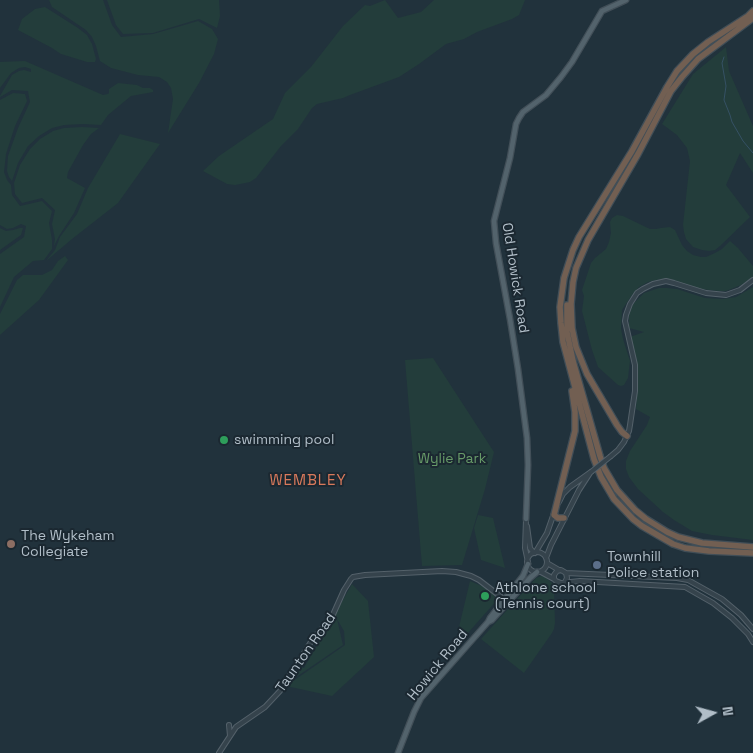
<!DOCTYPE html>
<html>
<head>
<meta charset="utf-8">
<style>
  body { margin:0 }
  #map { position:relative; width:753px; height:753px; overflow:hidden; background:#21323c; font-family:"Space Grotesk",sans-serif }
  canvas { display:block }
  .north { position:absolute; left:688px; top:688px; width:50px; height:50px; -webkit-text-stroke:4px #1b2831; paint-order:stroke; rotate:83deg; font-size:14px; font-weight:700; line-height:20px; text-align:center; color:#b1bec8 }
  .north::after { content:''; display:block; margin:auto; width:18px; height:22px; background:#b1bec8; clip-path:polygon(50% 0,100% 100%,50% 72%,0 100%) }
</style>
</head>
<body>
<div id="map">
<canvas width="753" height="753"></canvas>
<div class="north">N</div>
</div>
<script>
const context = document.querySelector('canvas').getContext('2d');
context.lineJoin = 'round';
function fill(path, color) {
  context.fillStyle = color;
  context.fill(path, 'evenodd');
}
function poly(rows) {
  const path = new Path2D();
  for (const r of rows) {
    if (r.length === 3) {
      path.moveTo(r[0] + r[2], r[1]);
      path.arc(r[0], r[1], r[2], 0, 2 * Math.PI);
      continue;
    }
    path.moveTo(r[0], r[1]);
    for (let i = 2; i < r.length; i += 2) path.lineTo(r[i], r[i + 1]);
  }
  return path;
}
function stroke(path, color, width, dash) {
  context.strokeStyle = color;
  context.lineWidth = width;
  context.lineCap = dash ? 'butt' : 'round';
  context.setLineDash(dash || []);
  context.stroke(path);
}
function label(font, color, halo, rows, align = 'center') {
  context.font = font + ' "Space Grotesk",sans-serif';
  context.lineWidth = 4;
  context.setLineDash([]);
  context.textBaseline = 'middle';
  context.strokeStyle = halo;
  context.fillStyle = color;
  for (const [text, x, y, turn = 0] of rows) {
    context.save();
    context.translate(x, y);
    context.rotate((+turn || 0) * Math.PI / 180);
    context.textAlign = isNaN(turn) ? turn : align;
    if (halo) context.strokeText(text, 0, 0);
    context.fillText(text, 0, 0);
    context.restore();
  }
}
const green = poly([
  [49,0,103,0,112,25,121,37,153,34,198,21,212,29,218,39,214,54,199,83,168,133,173,99,171,88,167,82,159,77,138,75,111,68,100,61,96,46,92,37,86,30,52,7],
  [107,0,219,0,220,16,217,28,199,19,153,33,123,34,116,25],
  [385,0,398,18,421,12,434,0,525,0,519,15,512,19,477,32,464,39,446,44,419,64,399,77,350,95,343,98,317,104,312,108,298,129,281,146,256,178,250,182,235,185,227,184,203,171,219,156,273,119,285,93,311,67,343,26,365,5,370,6],
  [45,7,78,28,87,35,92,44,96,59,95,62,87,62,61,54,52,48,18,30,22,19,35,9],
  [726,47,729,71,753,126,753,173,740,153,726,185,750,217,720,246,715,250,709,251,702,250,693,247,686,239,684,232,683,225,690,161,687,148,677,135,662,124,693,74],
  [25,61,103,95,108,94,109,93,109,89,118,83,137,85,143,88,150,88,153,90,153,92,131,96,108,115,101,125,83,124,64,125,52,128,39,136,28,146,18,163,12,181,9,177,7,171,8,156,18,128,30,102,28,91,12,90,0,97,0,96,12,75,19,71,24,70,31,72,31,69,25,67,19,68,11,73,0,88,0,62],
  [13,93,25,94,27,101,15,126,6,154,4,172,7,180,11,185,12,195,20,206,42,201,52,211,49,223,52,240,52,249,44,260,33,261,14,277,0,307,0,254,24,237,26,226,21,224,13,228,7,229,0,225,0,100],
  [82,127,99,128,91,134,83,145,68,172,67,178,85,188,74,213,59,236,54,246,55,239,52,224,55,210,42,198,22,203,15,194,14,183,20,165,30,149,40,139,53,131,64,128],
  [120,134,160,144,118,203,72,239,46,261,55,250,60,237,77,214,88,188],
  [617,215,623,216,650,229,656,229,661,228,670,227,675,230,682,245,687,251,693,255,701,257,706,257,715,253,722,249,730,241,738,248,753,266,753,277,752,278,741,285,726,291,719,291,700,289,667,279,661,279,648,282,639,287,632,295,622,310,621,329,623,339,630,361,628,378,624,385,621,386,618,385,598,367,592,350,582,311,584,296,582,290,591,263,595,258,606,249,609,242,611,233,610,222,612,218],
  [0,228,6,231,13,230,20,228,23,228,21,235,0,250],
  [65,256,68,260,39,300,0,335,0,314,17,280,23,275,42,275,52,270,58,261],
  [753,287,753,540,712,535,692,531,674,520,663,512,638,489,629,477,626,469,626,461,630,451,647,425,650,417,636,409,638,375,637,365,630,337,644,332,629,328,629,312,632,305,644,293,659,288,667,288,677,289,705,298,723,299,736,297],
  [433,358,494,452,485,489,462,565,422,566,405,360],
  [478,515,493,518,505,568,481,560,474,528],
  [541,576,545,577,552,583,554,590,555,623,554,629,552,633,524,673,481,639,536,578],
  [470,581,484,587,498,599,467,634,459,627],
  [352,584,368,601,374,657,332,696,286,686,345,645,344,631,337,619,343,645,289,682,300,667,304,668]
]);
const stream = poly([
  [724,57,722,63,726,86,724,100,730,115,732,122,743,141,753,153]
]);
const minor = poly([
  [611,456,618,450,624,442,629,431,630,425,635,391,635,365,625,321,626,315,630,304,637,293,643,289,653,284,666,281,674,283,706,293,726,295,740,290,753,280],
  [559,502,563,494,570,487,591,472],
  [526,519,525,548,528,562],
  [527,526,530,548,534,553],
  [537,562,10],
  [535,553,547,533,554,513],
  [546,558,551,545,579,490,590,473],
  [547,563,559,570],
  [541,572,554,579],
  [566,573,677,578,688,580,722,599,741,615,753,629],
  [565,582,567,578,566,573,561,570,557,571,554,575,554,579,556,581,561,583,580,581,685,587,713,603,732,618,748,634,753,642],
  [229,725,230,736],
  [219,753,236,727,265,707,280,691,314,637,331,619,344,590,351,579,353,577,365,575,442,571,456,572,471,576,479,580,505,600]
]);
const major = poly([
  [526,519,528,465,527,438,518,369,510,319,496,243,494,221,510,158,516,124,519,118,523,112,546,95,561,77,572,62,602,11,626,0],
  [488,622,490,618,523,576,528,564],
  [398,753,414,712,421,698,488,622,492,620,530,578,537,572]
]);
const highway = poly([
  [753,11,748,16,708,42,693,54,677,71,667,87,632,151,579,237,573,250,564,278,560,307,561,323,563,342,594,459,601,477,614,499,633,519,642,526,673,544,685,548,709,551,753,553],
  [567,305,567,332,573,361,600,456,604,468,617,490,635,510,646,519,667,532,678,537,702,543,753,547],
  [627,436,622,432,617,425,587,374,576,347,572,328,571,304,573,282,576,268,588,240,638,154,671,91,682,77,698,59,753,18],
  [564,518,558,518,554,515,575,431,575,412,572,391]
]);
const minorBridge = poly([
  [591,472,611,456]
]);
const markers = [
  [224,440,5,"#2e9e5b"],
  [11,544,5,"#8d6e63"],
  [597,565,5,"#5c6f8a"],
  [485,596,5,"#2e9e5b"]
];
const streetNames = [
  ["Old Howick Road",515,278,81],
  ["Taunton Road",306,653,-55],
  ["Howick Road",438,665,-51]
];
const poiNames = [
  ["swimming pool",234,440],
  ["The Wykeham",21,536],
  ["Collegiate",21,552],
  ["Townhill",607,557],
  ["Police station",607,573],
  ["Athlone school",495,588],
  ["(Tennis court)",495,604]
];
const parkNames = [
  ["Wylie Park",452,459]
];
const neighbourhoodNames = [
  ["WEMBLEY",308,481]
];
fill(green, '#233d3b');
stroke(stream, '#355164', 1);
stroke(minor, '#54616a', 6);
stroke(major, '#424f58', 7);
stroke(highway, '#414e57', 8);
stroke(minor, '#35434c', 4);
stroke(major, '#53636c', 4.5);
stroke(highway, '#725f52', 5.5);
stroke(minorBridge, '#54616a', 6, []);
stroke(minorBridge, '#35434c', 4);
for (const [x, y, r, color] of markers) {
  const dot = new Path2D();
  dot.arc(x, y, r, 0, 2 * Math.PI);
  context.fillStyle = color;
  context.fill(dot);
  stroke(dot, '#1b2831', 2);
}
label('14px', '#b1bec8', '#1b2831', streetNames);
label('14px', '#b1bec8', '#1b2831', poiNames, 'left');
label('14px', '#679a68', '#1b2831', parkNames);
context.letterSpacing = '1px';
label('15px', '#d8795b', '#1b2831', neighbourhoodNames);
context.letterSpacing = '0px';
</script>
</body>
</html>
